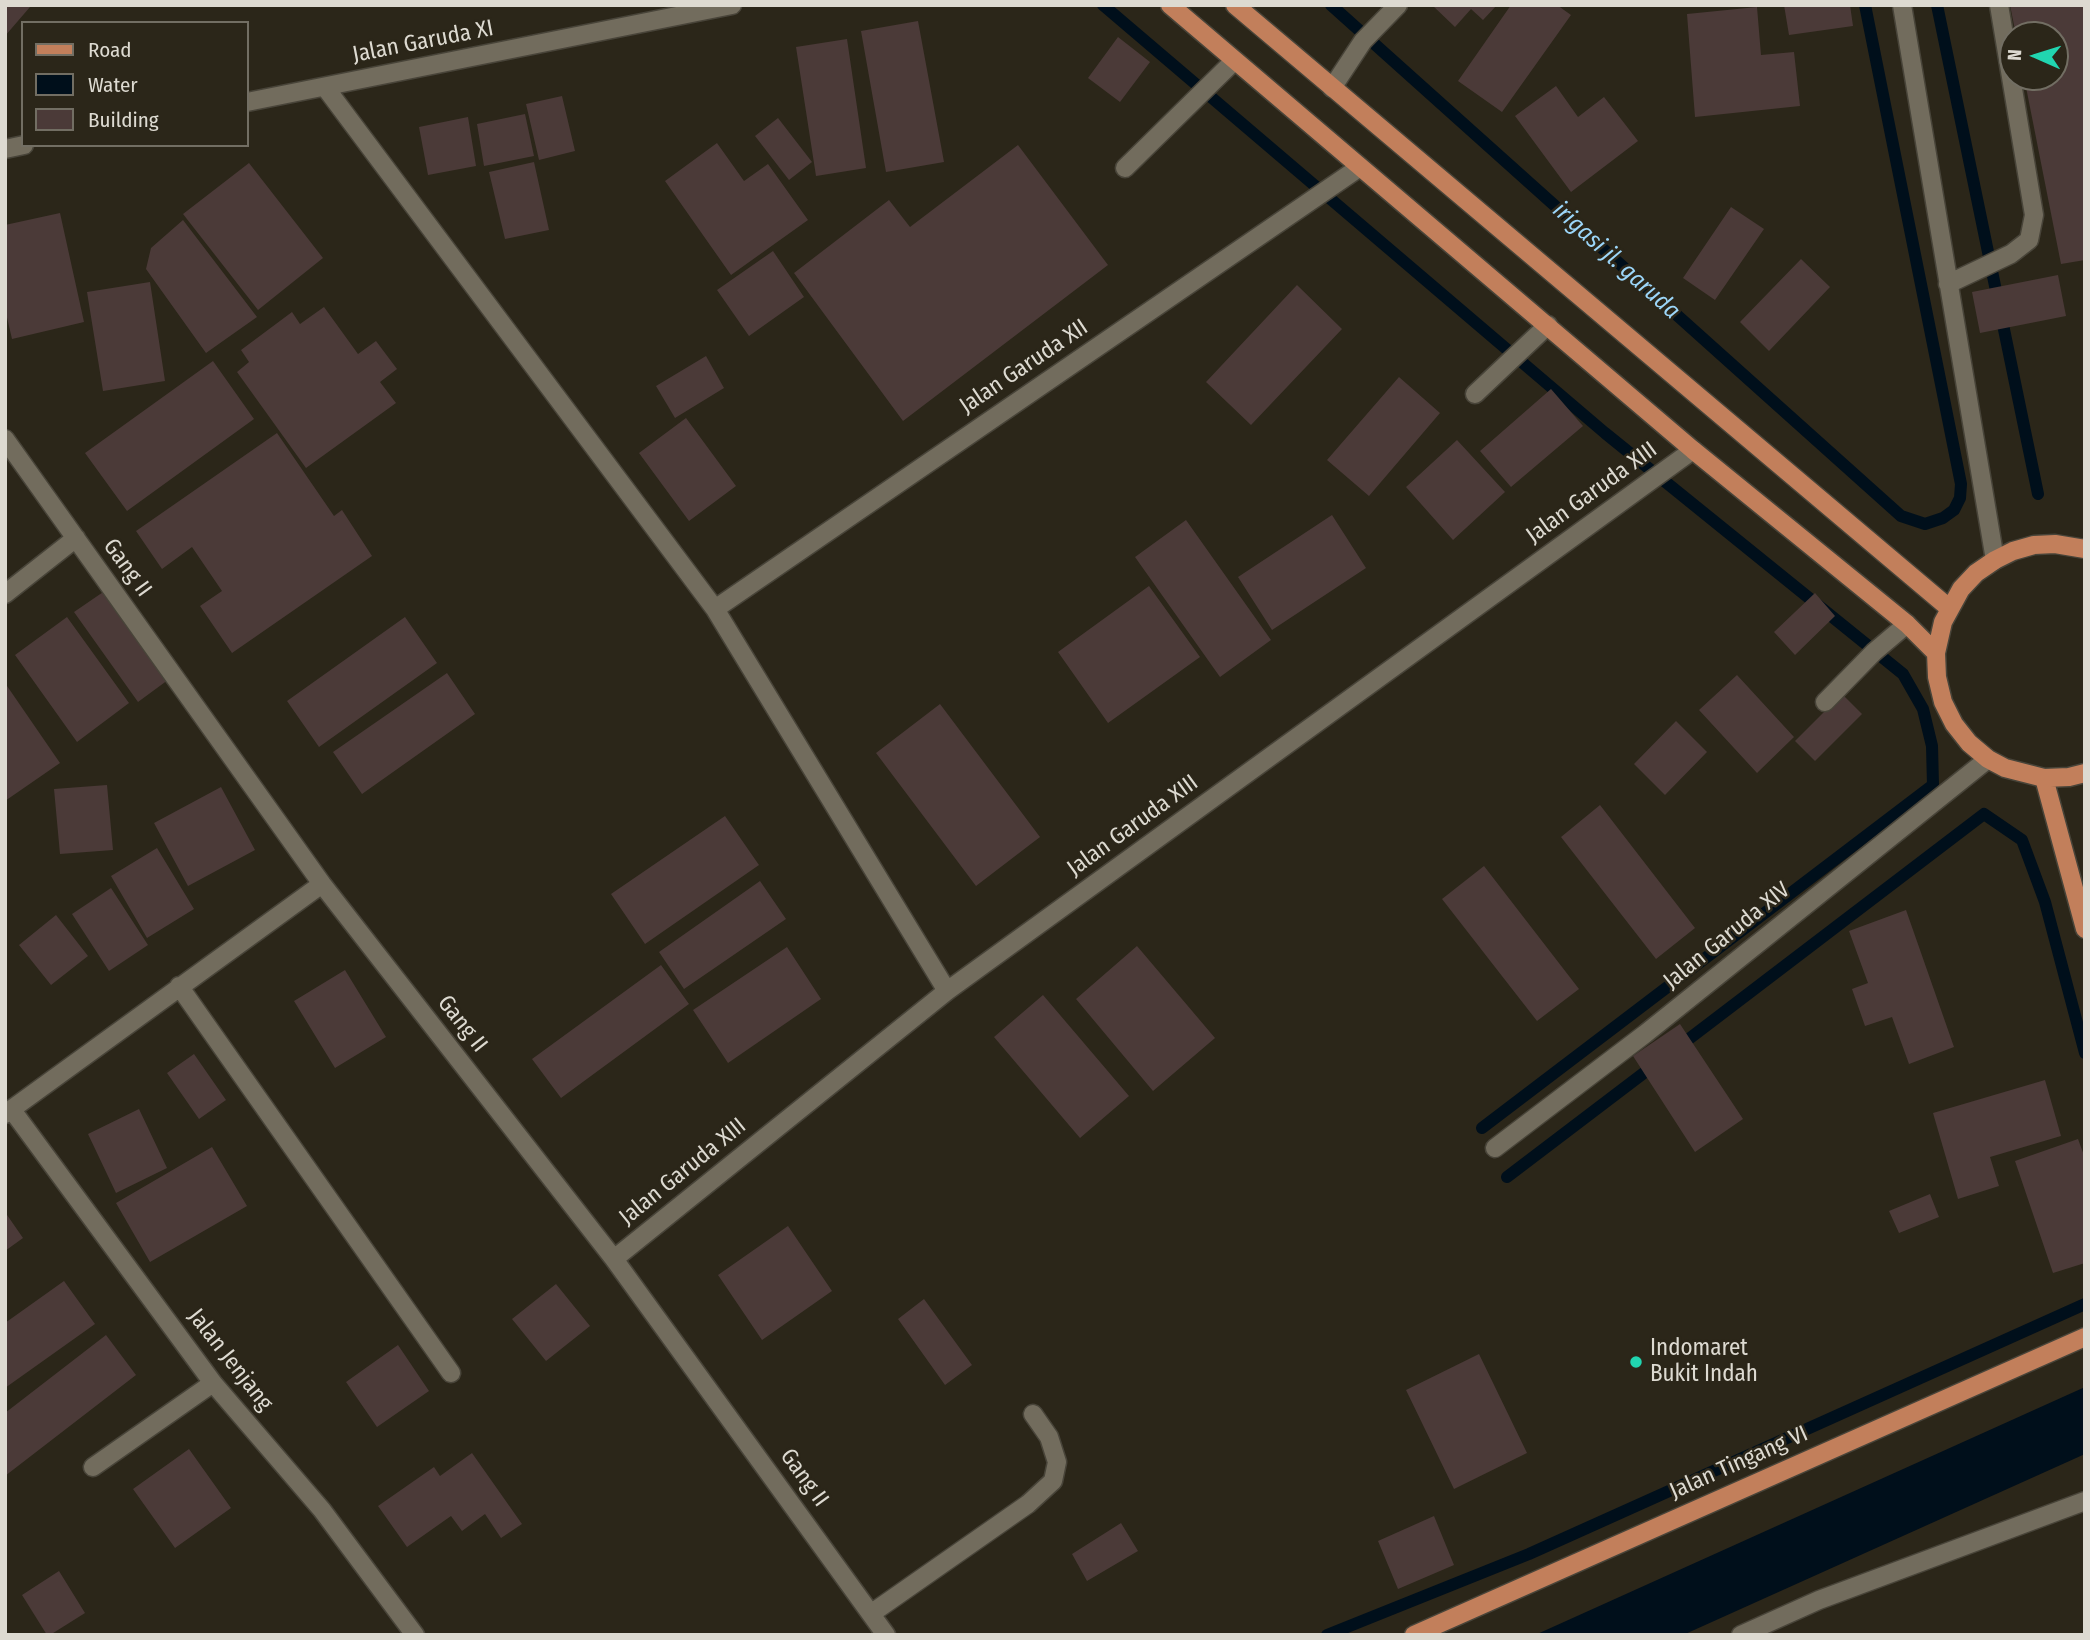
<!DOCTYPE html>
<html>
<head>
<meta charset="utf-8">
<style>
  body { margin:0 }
  #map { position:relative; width:2090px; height:1640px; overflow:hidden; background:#2b2619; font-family:"Fira Sans Condensed",sans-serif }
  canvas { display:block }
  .frame { position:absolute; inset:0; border:7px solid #dddad1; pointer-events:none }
  .legend { position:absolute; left:21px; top:21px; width:228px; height:126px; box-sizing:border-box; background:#2b2619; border:2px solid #726e63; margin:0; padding:9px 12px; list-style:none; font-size:21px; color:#dddad1 }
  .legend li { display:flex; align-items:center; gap:14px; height:35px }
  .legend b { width:35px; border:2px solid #726e63 }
  .north { position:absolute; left:1999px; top:21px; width:70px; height:70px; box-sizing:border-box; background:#2b2619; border:2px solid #726e63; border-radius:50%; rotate:273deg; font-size:19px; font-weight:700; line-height:28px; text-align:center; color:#dddad1 }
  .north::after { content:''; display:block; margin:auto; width:24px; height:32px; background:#21d5b0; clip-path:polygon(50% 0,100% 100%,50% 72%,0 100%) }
</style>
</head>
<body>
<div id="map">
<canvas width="2090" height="1640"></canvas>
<div class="frame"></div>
<ul class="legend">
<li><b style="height:9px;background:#c27f5b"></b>Road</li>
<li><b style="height:19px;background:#000f1b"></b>Water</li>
<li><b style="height:19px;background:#4b3a38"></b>Building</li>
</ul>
<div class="north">N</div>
</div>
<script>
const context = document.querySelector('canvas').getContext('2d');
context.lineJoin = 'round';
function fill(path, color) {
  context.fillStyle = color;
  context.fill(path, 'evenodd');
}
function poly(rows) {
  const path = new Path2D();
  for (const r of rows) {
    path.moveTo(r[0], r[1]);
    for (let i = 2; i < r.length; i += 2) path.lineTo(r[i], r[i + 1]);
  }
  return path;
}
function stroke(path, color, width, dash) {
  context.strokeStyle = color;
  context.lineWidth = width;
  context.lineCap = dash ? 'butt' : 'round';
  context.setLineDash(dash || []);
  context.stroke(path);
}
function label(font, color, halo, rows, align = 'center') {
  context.font = font + ' "Fira Sans Condensed",sans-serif';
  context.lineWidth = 5;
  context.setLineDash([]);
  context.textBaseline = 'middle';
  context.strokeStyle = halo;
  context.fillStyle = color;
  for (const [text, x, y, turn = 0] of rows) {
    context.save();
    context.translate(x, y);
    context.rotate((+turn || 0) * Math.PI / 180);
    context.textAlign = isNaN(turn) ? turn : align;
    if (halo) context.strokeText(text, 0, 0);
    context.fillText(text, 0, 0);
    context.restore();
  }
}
const water = poly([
  [2085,1387,2085,1454,1683,1635,1535,1635]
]);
const stream = poly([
  [1103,5,1605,433,1903,674,1923,709,1932,746,1933,785,1482,1128],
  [1331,5,1901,516,1925,524,1943,518,1954,510,1960,498,1961,484,1865,5],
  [1937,5,2038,494],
  [1677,1048,1984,814,2022,840,2045,902,2085,1053],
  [1507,1177,1657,1063],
  [1327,1635,1529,1554,2085,1304]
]);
const building = poly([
  [5,5,30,7,5,36],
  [1432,5,1497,5,1483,20,1471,9,1455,27],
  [1511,5,1557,5,1571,15,1502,112,1458,81],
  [1784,5,1850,5,1853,26,1789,35],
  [2010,5,2085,5,2085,260,2061,264,2024,77,2055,77,2055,35,2016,35],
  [1757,7,1761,55,1794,52,1800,106,1695,117,1687,14],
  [918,21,944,162,886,172,861,31],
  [1118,37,1150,62,1120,102,1088,78],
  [847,39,866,168,816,176,796,47],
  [1556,86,1578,117,1604,97,1638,141,1571,192,1515,116],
  [562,96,575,151,539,160,526,104],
  [525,114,534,156,484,166,477,124],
  [468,117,476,166,428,175,419,127],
  [778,118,812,162,789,180,755,136],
  [717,143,744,181,768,164,808,220,731,275,665,181],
  [1018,145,1108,265,903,421,794,273,889,200,910,227],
  [534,162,549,230,505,239,489,172],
  [249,163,323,258,258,310,183,214],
  [1731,207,1764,229,1715,300,1683,278],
  [60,213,84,322,12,339,5,309,5,225],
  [183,220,257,317,206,353,146,269,151,248],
  [773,251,804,297,749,336,717,290],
  [1801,259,1830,287,1769,351,1740,322],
  [2058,275,2066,316,1980,333,1972,292],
  [150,282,165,381,103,391,87,292],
  [1297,285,1342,329,1251,425,1206,382],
  [324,307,358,354,376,341,397,369,380,382,396,403,306,468,237,372,249,362,241,350,292,312,300,324],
  [706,356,724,388,675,418,656,386],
  [213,361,254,419,127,511,85,453],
  [1399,377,1440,413,1369,496,1327,460],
  [1551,389,1583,426,1511,487,1480,451],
  [686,418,736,486,689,521,639,453],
  [277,433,334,516,342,510,372,556,232,653,200,606,222,591,192,547,162,569,136,531],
  [1457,440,1505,492,1453,540,1406,487],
  [1332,515,1366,568,1272,630,1238,577],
  [1186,520,1271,640,1220,677,1135,557],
  [1149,586,1200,657,1108,723,1058,652],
  [109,588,172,677,138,702,74,612],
  [1815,593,1835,616,1795,655,1774,632],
  [67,617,129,703,77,742,15,655],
  [405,617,437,663,319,747,287,701],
  [447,673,475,714,362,794,333,752],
  [1737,675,1794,737,1757,773,1699,710],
  [5,683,60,763,5,801],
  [1842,694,1862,714,1815,761,1795,741],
  [940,704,1040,837,976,886,876,753],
  [1676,721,1707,752,1665,795,1634,764],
  [107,785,113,850,60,854,54,789],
  [221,787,255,850,188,886,154,823],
  [1600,805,1695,928,1656,959,1561,837],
  [725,816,759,865,645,944,611,894],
  [157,848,194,909,147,938,111,876],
  [1484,866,1579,989,1537,1021,1442,899],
  [760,881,786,919,684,989,659,952],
  [111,888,148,945,109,971,72,914],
  [1906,910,1954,1047,1909,1064,1892,1017,1865,1026,1852,989,1868,983,1849,931],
  [56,915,88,956,51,985,19,945],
  [1137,946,1215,1038,1153,1091,1076,999],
  [787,947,821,999,728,1063,693,1010],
  [661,965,689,1004,561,1098,532,1059],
  [345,970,386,1037,335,1068,294,1001],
  [1043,995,1129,1096,1080,1138,994,1037],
  [1680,1024,1743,1119,1695,1152,1633,1056],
  [194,1054,226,1100,199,1119,167,1073],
  [2045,1080,2061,1136,1990,1157,1999,1186,1958,1199,1933,1113],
  [139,1109,167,1168,116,1193,88,1134],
  [2078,1139,2085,1158,2085,1263,2053,1273,2015,1161],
  [212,1147,247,1206,150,1262,116,1203],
  [1930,1194,1939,1217,1899,1233,1889,1211],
  [5,1212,23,1238,5,1251],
  [788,1226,832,1291,762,1340,718,1275],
  [64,1281,95,1324,5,1388,5,1323],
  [556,1284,590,1326,546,1361,512,1319],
  [924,1299,972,1365,945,1385,898,1319],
  [106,1335,136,1375,5,1476,5,1413],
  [398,1345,429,1391,377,1427,346,1382],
  [1479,1354,1527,1453,1454,1489,1406,1390],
  [189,1449,231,1508,175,1548,133,1489],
  [472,1453,522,1524,501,1538,485,1514,462,1531,451,1516,407,1547,378,1506,434,1467,440,1476],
  [1434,1516,1454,1565,1398,1589,1378,1541],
  [1121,1523,1138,1551,1087,1581,1072,1554],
  [59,1571,85,1613,50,1635,47,1635,22,1595]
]);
const minor = poly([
  [1902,5,1995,560],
  [325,87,715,609,947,991],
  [1332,88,1363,41,1398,5],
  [247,102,732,5],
  [5,149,24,145],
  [1125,168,1234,61],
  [1948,284,2011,254,2029,240,2034,215,1999,5],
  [1475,394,1548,325],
  [5,439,322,884,614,1259,886,1635],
  [5,594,76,538],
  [715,609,1360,167],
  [1825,702,1874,652,1907,624],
  [179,986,451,1373],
  [12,1110,213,1383,322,1510,415,1635],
  [5,1114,322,884],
  [1495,1148,1645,1034,1988,759],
  [614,1259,947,991,1693,450],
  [93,1467,213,1383],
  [872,1613,1028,1504,1053,1481,1057,1462,1049,1437,1033,1414],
  [1741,1635,1819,1600,2085,1501]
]);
const major = poly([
  [1170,5,1693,450,1907,624,1936,653],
  [1235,5,1949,608],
  [2085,549,2055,544,2034,545,2013,551,1995,560,1976,573,1961,589,1943,622,1936,653,1937,677,1943,702,1954,724,1969,743,1988,759,2005,768,2044,778,2069,777,2085,773],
  [2044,778,2085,929],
  [1414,1635,2085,1337]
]);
const markers = [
  [1636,1362,7,"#21d5b0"]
];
const streetNames = [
  ["Jalan Garuda XI",423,42,-11],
  ["Jalan Garuda XII",1024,367,-34],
  ["Jalan Garuda XIII",1592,493,-36],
  ["Gang II",127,568,54],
  ["Jalan Garuda XIII",1133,826,-36],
  ["Jalan Garuda XIV",1727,936,-39],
  ["Gang II",462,1024,52],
  ["Jalan Garuda XIII",683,1172,-39],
  ["Jalan Jenjang",230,1360,52],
  ["Jalan Tingang VI",1739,1463,-24],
  ["Gang II",804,1478,54]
];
const poiNames = [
  ["Indomaret",1650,1349],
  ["Bukit Indah",1650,1375]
];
const waterNames = [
  ["irigasi jl. garuda",1616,261,42]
];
fill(water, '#000f1b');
stroke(stream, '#000f1b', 12);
fill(building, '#4b3a38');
stroke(minor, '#484439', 21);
stroke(major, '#484439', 21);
stroke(minor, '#726c5d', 18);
stroke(major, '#c27f5b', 18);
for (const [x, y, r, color] of markers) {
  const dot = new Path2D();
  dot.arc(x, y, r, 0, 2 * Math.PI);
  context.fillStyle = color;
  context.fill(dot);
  stroke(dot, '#2b2619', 2.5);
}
label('23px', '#dddad1', '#2b2619', streetNames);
label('23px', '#dddad1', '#2b2619', poiNames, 'left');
label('italic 24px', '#9cd6f9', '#2b2619', waterNames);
</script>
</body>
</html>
